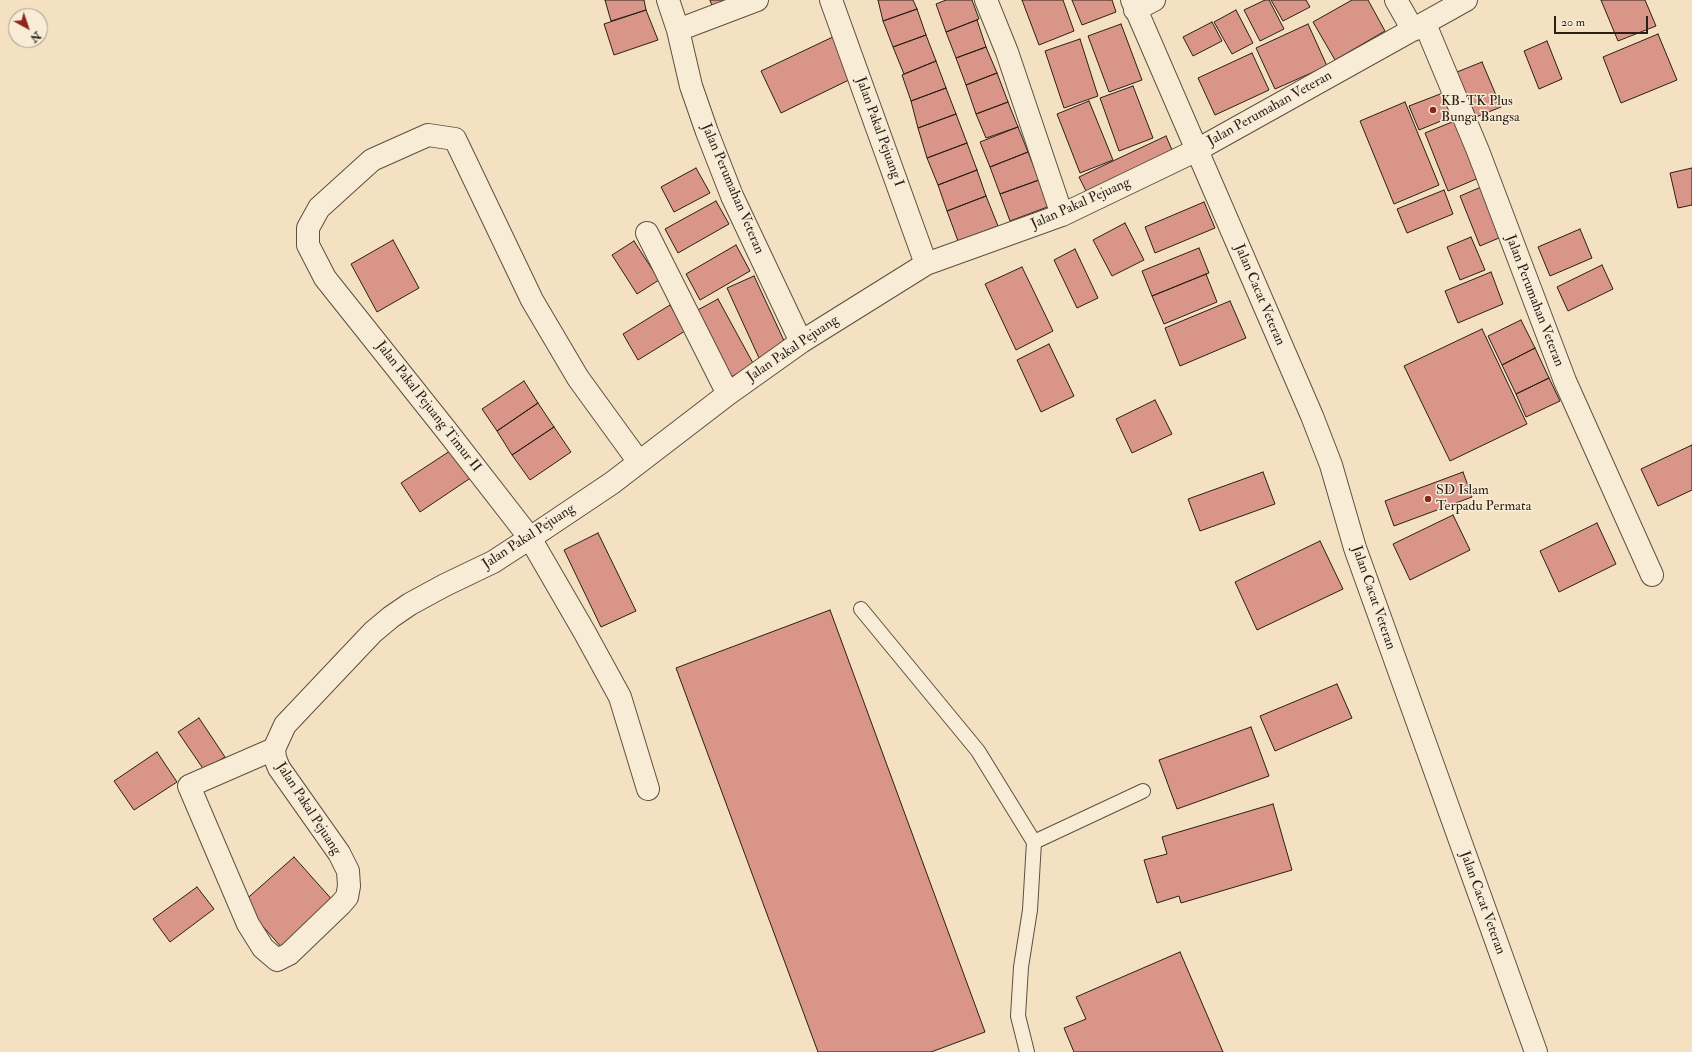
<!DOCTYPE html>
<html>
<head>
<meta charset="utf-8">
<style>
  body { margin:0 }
  #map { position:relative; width:1692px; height:1052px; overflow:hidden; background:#f4e1c2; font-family:"IM FELL Double Pica",serif }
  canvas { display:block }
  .north { position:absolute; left:8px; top:8px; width:40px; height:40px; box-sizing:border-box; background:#f8ecd7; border:1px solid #a69a8a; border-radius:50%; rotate:140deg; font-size:11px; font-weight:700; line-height:16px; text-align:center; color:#2a1f16 }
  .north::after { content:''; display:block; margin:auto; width:14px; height:18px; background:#8f2418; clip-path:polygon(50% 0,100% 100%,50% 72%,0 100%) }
  .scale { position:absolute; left:1554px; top:16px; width:94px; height:18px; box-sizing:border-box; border:2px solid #2a1f16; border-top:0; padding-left:5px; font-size:12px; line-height:14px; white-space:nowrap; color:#2a1f16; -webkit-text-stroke:3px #f8ecd7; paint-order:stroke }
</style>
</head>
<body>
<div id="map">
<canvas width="1692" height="1052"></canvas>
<div class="north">N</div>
<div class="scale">20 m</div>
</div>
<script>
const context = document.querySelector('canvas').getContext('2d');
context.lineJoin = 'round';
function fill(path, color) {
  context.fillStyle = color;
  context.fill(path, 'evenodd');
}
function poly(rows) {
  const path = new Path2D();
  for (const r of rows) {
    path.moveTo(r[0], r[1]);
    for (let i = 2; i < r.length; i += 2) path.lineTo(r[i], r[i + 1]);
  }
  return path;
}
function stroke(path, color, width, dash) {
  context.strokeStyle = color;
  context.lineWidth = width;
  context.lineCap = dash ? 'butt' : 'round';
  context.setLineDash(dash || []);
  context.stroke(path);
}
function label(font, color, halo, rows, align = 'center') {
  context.font = font + ' "IM FELL Double Pica",serif';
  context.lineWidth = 3;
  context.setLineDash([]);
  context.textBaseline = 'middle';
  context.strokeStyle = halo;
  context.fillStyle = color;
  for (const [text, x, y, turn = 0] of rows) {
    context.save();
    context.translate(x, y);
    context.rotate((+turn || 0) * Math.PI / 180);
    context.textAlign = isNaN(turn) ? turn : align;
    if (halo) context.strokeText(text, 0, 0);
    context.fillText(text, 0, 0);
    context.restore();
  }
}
const building = poly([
  [605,0,644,0,646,10,611,21,605,0],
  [710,0,738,0,713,9,710,0],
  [878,0,913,0,917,9,883,21,878,0],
  [946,0,972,0,979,19,946,32,936,4,946,0],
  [1022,0,1063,0,1074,31,1039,45,1022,0],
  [1072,0,1112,0,1116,12,1082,25,1072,0],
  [1265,0,1269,0,1284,29,1260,41,1244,10,1265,0],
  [1271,0,1306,0,1310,7,1283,21,1271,0],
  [1352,0,1368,0,1385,31,1335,60,1313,22,1352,0],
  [1601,0,1645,0,1656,26,1618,41,1601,0],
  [917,9,926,35,893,47,883,21,917,9],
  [646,10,658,40,614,55,604,24,646,10],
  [1236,10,1253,43,1232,54,1214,22,1236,10],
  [977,20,986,47,956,58,946,32,977,20],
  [1212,22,1222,41,1193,56,1183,37,1212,22],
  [1121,24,1142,80,1109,92,1088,36,1121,24],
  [1308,24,1327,66,1275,89,1256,48,1308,24],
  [1658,34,1677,80,1621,103,1603,57,1658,34],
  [837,35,857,76,781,113,761,71,837,35],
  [926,35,936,61,904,74,893,47,926,35],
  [1080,39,1098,96,1064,108,1045,51,1080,39],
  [1547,41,1562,79,1539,89,1524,51,1547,41],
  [986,47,997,73,966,85,956,58,986,47],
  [1252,53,1269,90,1215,115,1198,78,1252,53],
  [936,61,946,88,911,101,902,75,936,61],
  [1482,62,1501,107,1476,117,1457,72,1482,62],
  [997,73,1008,102,976,114,966,85,997,73],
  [1133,86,1153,138,1119,151,1100,98,1133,86],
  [946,88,956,114,918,128,911,101,946,88],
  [1448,91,1458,114,1419,130,1409,106,1448,91],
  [1089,101,1113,160,1080,173,1057,114,1089,101],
  [1008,102,1018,127,986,138,976,114,1008,102],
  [1405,102,1439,185,1394,204,1360,121,1405,102],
  [956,114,967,143,927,158,918,128,956,114],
  [1457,120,1481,177,1448,191,1425,133,1457,120],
  [1018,127,1028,152,990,167,980,142,1018,127],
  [1166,136,1176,159,1090,199,1079,177,1166,136],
  [967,143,977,170,938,185,927,158,967,143],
  [1028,152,1039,180,1000,194,990,167,1028,152],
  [696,168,710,193,674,212,661,187,696,168],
  [1692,168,1692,205,1678,208,1670,173,1692,168],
  [977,170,986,196,947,211,938,185,977,170],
  [1039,180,1050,206,1010,221,1000,194,1039,180],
  [1486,185,1506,235,1480,246,1460,196,1486,185],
  [1444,190,1453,214,1407,233,1397,209,1444,190],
  [986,196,998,226,958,241,947,211,986,196],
  [716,201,729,224,678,253,665,229,716,201],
  [1204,202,1215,228,1155,253,1145,227,1204,202],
  [1125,223,1144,260,1112,276,1093,240,1125,223],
  [1580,229,1592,258,1550,276,1538,247,1580,229],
  [1471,237,1485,270,1460,280,1447,247,1471,237],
  [393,240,419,288,377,312,351,264,393,240],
  [634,241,659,280,637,294,612,255,634,241],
  [736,245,750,271,700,300,686,274,736,245],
  [1199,248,1209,273,1152,296,1142,271,1199,248],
  [1075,249,1098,298,1077,308,1054,260,1075,249],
  [1602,265,1613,289,1568,311,1557,287,1602,265],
  [1022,267,1053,331,1016,350,985,284,1022,267],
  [1491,272,1503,304,1458,323,1445,291,1491,272],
  [1206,274,1217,302,1164,324,1152,296,1206,274],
  [754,276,786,345,759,358,727,288,754,276],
  [718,299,754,365,731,377,696,311,718,299],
  [1230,301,1246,338,1180,366,1165,328,1230,301],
  [670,305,685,331,638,360,623,334,670,305],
  [1521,320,1535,348,1502,365,1488,336,1521,320],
  [1482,329,1527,424,1450,461,1404,366,1482,329],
  [1049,344,1074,396,1041,412,1017,360,1049,344],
  [1535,348,1549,378,1516,394,1502,365,1535,348],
  [1549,378,1560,401,1526,417,1516,394,1549,378],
  [524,381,538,403,497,431,482,409,524,381],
  [1155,400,1172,434,1132,453,1116,419,1155,400],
  [538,403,554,427,512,455,497,431,538,403],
  [554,427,571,452,530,480,512,455,554,427],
  [1692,445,1692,490,1658,506,1641,469,1692,445],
  [453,449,472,477,420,512,401,483,453,449],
  [1263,472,1275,504,1200,531,1188,499,1263,472],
  [1463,472,1472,497,1394,526,1385,501,1463,472],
  [1453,515,1470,550,1410,580,1393,544,1453,515],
  [1597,523,1616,564,1559,592,1540,551,1597,523],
  [598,533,636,611,601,627,564,550,598,533],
  [1320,541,1343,589,1257,630,1235,582,1320,541],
  [830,610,985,1032,931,1052,818,1052,676,668,830,610],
  [1337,684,1352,718,1275,751,1260,716,1337,684],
  [199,718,225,757,204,770,178,732,199,718],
  [1251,727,1269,776,1177,809,1159,760,1251,727],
  [157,752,177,782,134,810,114,781,157,752],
  [1273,804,1292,870,1181,903,1179,896,1157,903,1144,860,1167,854,1162,837,1273,804],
  [294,857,335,903,283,949,242,903,294,857],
  [197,887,214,909,170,942,153,919,197,887],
  [1180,952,1223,1052,1074,1052,1064,1028,1086,1019,1076,997,1180,952]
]);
const lane = poly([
  [861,609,978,751,1034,842,1030,910,1021,967,1018,1016,1027,1052],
  [1034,842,1143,791]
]);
const street = poly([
  [668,0,678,30,691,86,707,132,732,196,801,342],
  [831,0,926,264],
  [986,0,1007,52,1062,215],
  [1132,0,1312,416,1331,465,1355,548,1536,1052],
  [1396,0,1413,30],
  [1135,10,1154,0],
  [1425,24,1478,151,1565,381,1652,575],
  [678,30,757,0],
  [647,233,728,394],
  [639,462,578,378,532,300,455,139,428,135,372,160,319,208,308,228,308,245,325,278,446,430,530,538,585,633,620,697,648,789],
  [274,749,189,786,248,924,263,948,277,960,289,954,341,904,347,897,349,886,348,871,339,853,279,768,275,758,274,749,285,725,373,632,391,617,410,604,445,585,493,562,530,538,612,483,728,394,801,342,926,264,1062,215,1197,150,1466,0]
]);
const markers = [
  [1433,110,4,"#8f2418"],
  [1428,499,4,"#8f2418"]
];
const poiNames = [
  ["KB-TK Plus",1441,102],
  ["Bunga Bangsa",1441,118],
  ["SD Islam",1436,491],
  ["Terpadu Permata",1436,507]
];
const streetNames = [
  ["Jalan Perumahan Veteran",1270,109,-29],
  ["Jalan Pakal Pejuang I",879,132,70],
  ["Jalan Perumahan Veteran",732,189,67],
  ["Jalan Pakal Pejuang",1081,204,-24],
  ["Jalan Cacat Veteran",1259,295,67],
  ["Jalan Perumahan Veteran",1534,301,69],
  ["Jalan Pakal Pejuang",793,349,-34],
  ["Jalan Pakal Pejuang Timur II",428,407,52],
  ["Jalan Pakal Pejuang",529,537,-33],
  ["Jalan Cacat Veteran",1373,598,71],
  ["Jalan Pakal Pejuang",308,809,57],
  ["Jalan Cacat Veteran",1482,903,70]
];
fill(building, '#d99587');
stroke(building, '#2a1f16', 1);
stroke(lane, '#5c5041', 16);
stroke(street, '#5c5041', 24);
stroke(lane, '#f8ecd7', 14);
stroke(street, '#f8ecd7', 22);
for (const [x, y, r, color] of markers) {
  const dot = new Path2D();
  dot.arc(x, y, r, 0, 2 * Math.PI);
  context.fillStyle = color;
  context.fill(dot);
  stroke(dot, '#f8ecd7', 1.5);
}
label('14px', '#2a1f16', '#f8ecd7', poiNames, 'left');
label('14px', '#2a1f16', '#f8ecd7', streetNames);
</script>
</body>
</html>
